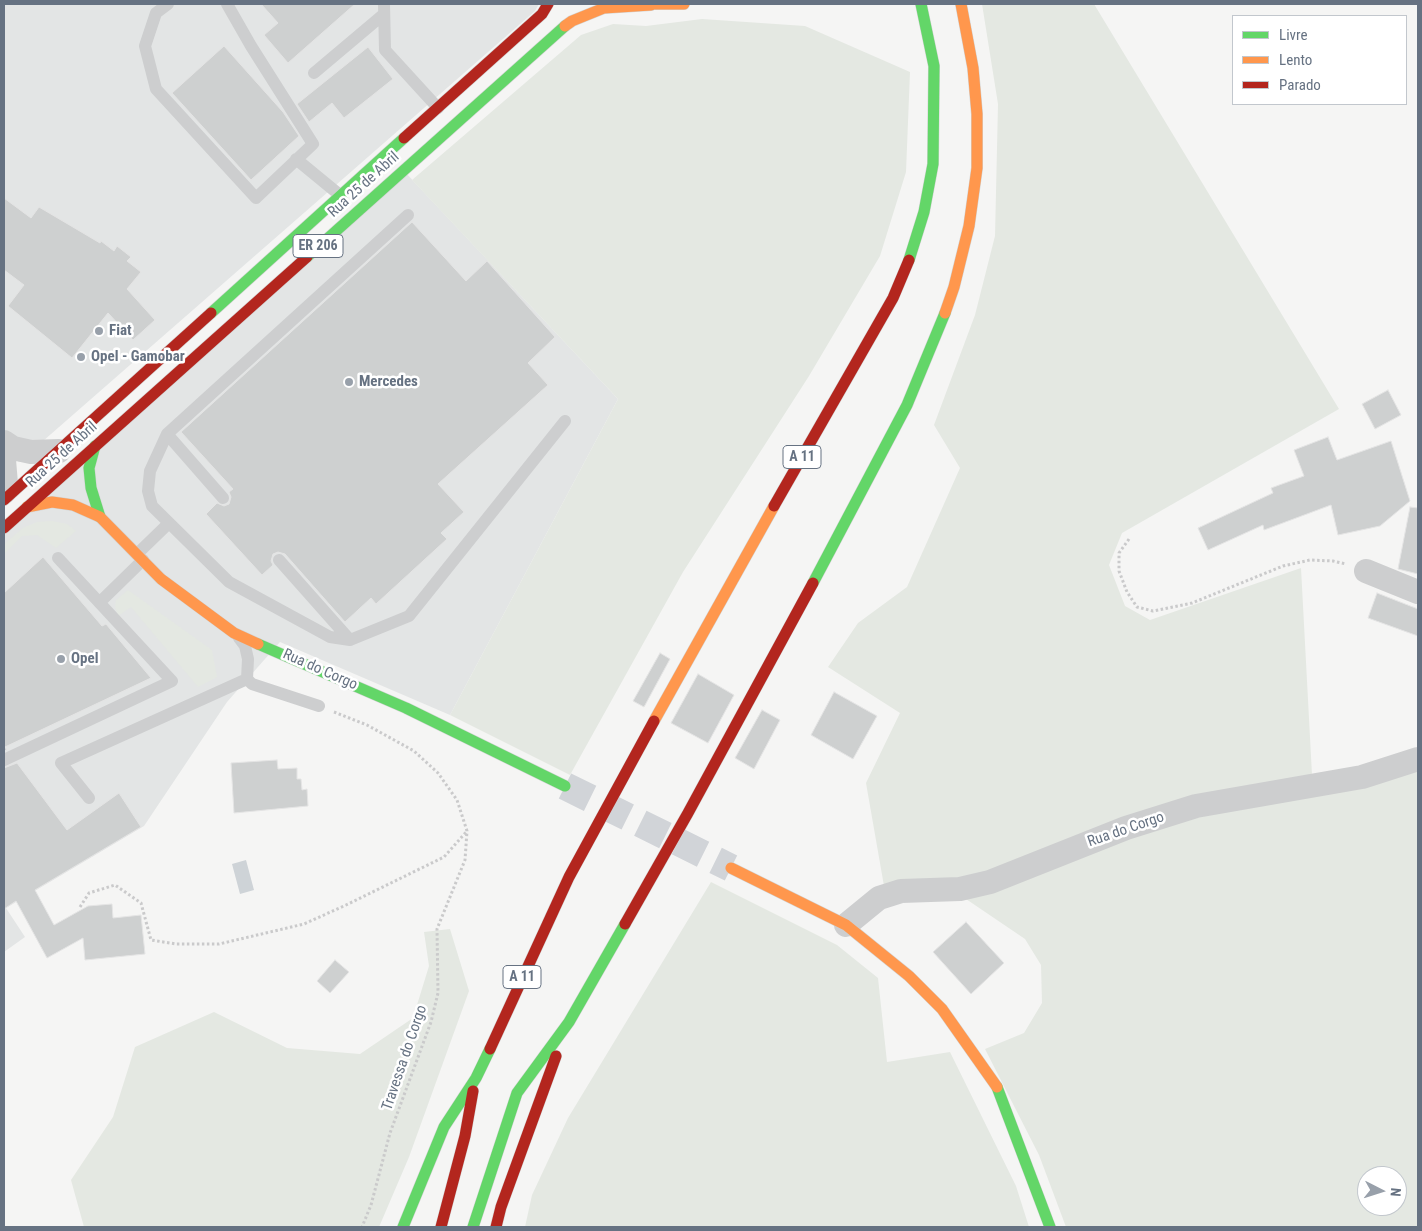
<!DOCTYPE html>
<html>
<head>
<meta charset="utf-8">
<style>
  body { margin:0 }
  #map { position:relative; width:1422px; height:1231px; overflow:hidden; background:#f5f5f4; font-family:"Roboto Condensed",sans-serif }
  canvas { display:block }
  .frame { position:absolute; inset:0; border:5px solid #667282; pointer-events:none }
  .legend { position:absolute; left:1232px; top:15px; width:175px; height:90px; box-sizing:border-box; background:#fff; border:1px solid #c2c7cd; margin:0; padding:6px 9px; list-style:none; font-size:15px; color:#667282 }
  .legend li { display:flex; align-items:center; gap:10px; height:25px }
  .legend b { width:25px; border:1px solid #c2c7cd }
  .north { position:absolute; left:1357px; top:1166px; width:50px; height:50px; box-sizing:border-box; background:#fff; border:1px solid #c2c7cd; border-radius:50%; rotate:95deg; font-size:14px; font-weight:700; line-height:20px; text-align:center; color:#667282 }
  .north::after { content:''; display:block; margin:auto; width:18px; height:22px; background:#98a0aa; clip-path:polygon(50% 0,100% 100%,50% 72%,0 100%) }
</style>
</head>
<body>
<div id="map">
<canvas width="1422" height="1231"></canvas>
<div class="frame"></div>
<ul class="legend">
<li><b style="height:6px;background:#63d668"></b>Livre</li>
<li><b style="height:6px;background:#ff974d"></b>Lento</li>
<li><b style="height:6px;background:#b3261e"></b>Parado</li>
</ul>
<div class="north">N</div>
</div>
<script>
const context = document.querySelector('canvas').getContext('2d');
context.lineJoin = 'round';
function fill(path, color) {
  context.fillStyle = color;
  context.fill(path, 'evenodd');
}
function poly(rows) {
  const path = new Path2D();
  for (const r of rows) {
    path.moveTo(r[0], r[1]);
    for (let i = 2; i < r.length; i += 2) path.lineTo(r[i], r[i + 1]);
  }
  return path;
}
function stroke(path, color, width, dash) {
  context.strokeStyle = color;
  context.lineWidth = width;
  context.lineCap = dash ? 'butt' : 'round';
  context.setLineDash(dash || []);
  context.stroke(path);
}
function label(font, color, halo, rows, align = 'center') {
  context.font = font + ' "Roboto Condensed",sans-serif';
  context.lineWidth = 5;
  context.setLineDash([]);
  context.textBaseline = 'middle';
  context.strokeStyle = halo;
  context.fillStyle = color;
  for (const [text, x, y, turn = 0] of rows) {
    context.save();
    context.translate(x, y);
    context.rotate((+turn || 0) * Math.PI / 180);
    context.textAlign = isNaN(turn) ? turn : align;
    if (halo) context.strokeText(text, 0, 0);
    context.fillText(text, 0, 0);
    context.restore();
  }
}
const built = poly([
  [4,4,539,4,535,11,19,462,4,451],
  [405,172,618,399,450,715,280,642,227,702,144,826,6,908,25,937,4,952,4,527]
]);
const green = poly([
  [982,4,1094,4,1339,409,1122,533,1109,565,1125,606,1150,620,1301,568,1312,775,963,881,884,886,866,783,900,713,828,667,858,623,907,587,960,468,934,425,975,315,995,236,998,104],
  [702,19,805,26,910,72,906,172,880,256,809,376,683,572,570,775,450,715,618,399,412,180,581,35,613,24,646,26],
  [52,521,67,524,76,531,56,548,37,535,22,536,4,554,4,544,23,528,37,522],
  [128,590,212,650,217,677,198,687,131,607,118,616,115,607,116,600],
  [1418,770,1418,1227,1066,1227,1039,1155,985,1049,1024,1033,1042,1003,1041,965,1025,939,966,899,1146,830,1250,805],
  [1367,1176,1397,1176,1397,1206,1367,1206],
  [711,882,837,945,878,978,887,1062,950,1052,1016,1186,1029,1227,525,1227,532,1195,568,1118],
  [450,929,469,991,409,1157,379,1227,84,1227,71,1180,113,1117,135,1047,214,1012,287,1048,360,1054,413,1018,429,966,424,932]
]);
const water = poly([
  [246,860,254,890,240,894,232,864]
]);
const building = poly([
  [261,4,355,4,288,63,264,35,278,23,261,4],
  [224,46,283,112,299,136,251,180,172,93,224,46],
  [368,47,393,79,344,118,332,103,309,122,297,104,368,47],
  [4,198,31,218,39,207,100,243,101,241,114,251,117,246,131,257,127,261,141,272,127,289,155,320,133,340,108,313,72,358,8,306,24,285,4,270,4,198],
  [412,222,466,281,487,261,555,337,528,363,548,385,438,484,464,512,441,533,447,539,376,604,371,598,345,622,285,554,278,552,273,554,271,561,273,565,262,575,206,514,217,503,224,506,229,504,231,497,229,492,233,489,181,432,412,222],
  [1388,390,1401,415,1375,429,1362,404,1388,390],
  [1328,437,1337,460,1391,441,1410,501,1380,526,1338,535,1331,505,1264,530,1263,525,1208,550,1198,528,1273,493,1271,488,1304,476,1294,450,1328,437],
  [1410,507,1418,508,1418,574,1398,569,1410,507],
  [43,557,102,626,106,624,151,678,5,747,7,750,4,751,4,593,43,557],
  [1377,593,1418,609,1418,636,1368,618,1377,593],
  [660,653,670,659,644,707,633,701,660,653],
  [698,674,734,695,708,743,671,723,698,674],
  [834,692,877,716,853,759,811,735,834,692],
  [762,710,780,720,754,769,735,758,762,710],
  [277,760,278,769,297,768,297,779,301,779,302,790,307,789,308,806,234,813,231,763,277,760],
  [17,763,67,830,119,793,141,827,35,890,54,925,88,906,112,904,113,918,141,915,145,954,85,960,83,938,47,958,16,901,4,909,4,768,17,763],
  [966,922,1004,963,971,994,933,952,966,922],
  [335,960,349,972,330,993,317,981,335,960]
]);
const primaryTunnel = poly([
  [565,786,731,868]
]);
const path = poly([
  [1129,539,1119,553,1119,571,1127,592,1137,607,1153,611,1192,603,1283,566,1310,560,1333,561,1346,564],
  [334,712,367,725,414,751,438,773,457,800,467,831,465,860,437,929,438,993,431,1022,390,1133,371,1205,362,1227],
  [80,907,89,893,115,885,141,903,151,940,176,944,219,944,304,924,346,905,444,857,467,831]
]);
const lane = poly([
  [168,4,156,13,145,46,156,89,256,198,313,144,251,46,227,4],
  [384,4,385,50,438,108],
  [314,73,384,14],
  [296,159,341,196],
  [408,215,167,434,150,471,148,491,152,506,229,582,330,637,350,640,409,616,565,421],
  [167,434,223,498],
  [137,554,169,523],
  [279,560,350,640],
  [100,602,143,560],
  [239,638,245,646,248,659,247,679,252,684,319,706],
  [4,760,172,681,58,558],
  [89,798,61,763,247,679]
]);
const street = poly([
  [4,442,13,448,31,452,59,451],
  [4,460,6,484,4,492],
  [1366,571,1418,592],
  [846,925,879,898,901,891,960,889,990,882,1126,828,1196,806,1362,777,1418,759]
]);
const fast = poly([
  [307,257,565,26],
  [909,260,924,212,933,164,934,66,921,4],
  [211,313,404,138],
  [95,446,89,468,91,488,100,517],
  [813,583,907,405,945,313],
  [258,644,406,708,565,786],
  [997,1087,1050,1227],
  [403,1227,444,1127,476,1078,490,1049],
  [473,1227,517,1093,569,1022,625,924]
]);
const slow = poly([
  [649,4,684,4],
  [565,26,572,21,604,8,651,5],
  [945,313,954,287,969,226,977,168,977,114,973,68,961,4],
  [27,507,52,502,73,505,100,517,161,579,234,633,258,644],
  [654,721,774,506],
  [731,868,846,925,909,976,942,1009,997,1087]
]);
const jam = poly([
  [404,138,542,14,548,4],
  [4,500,211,313],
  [774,506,893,298,909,260],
  [4,528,307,257],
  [625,924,688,813,813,583],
  [490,1049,569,877,654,721],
  [441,1227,465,1136,473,1091],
  [496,1227,501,1207,556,1056]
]);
const markers = [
  [99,331,5,"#98a0aa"],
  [81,357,5,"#98a0aa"],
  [349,382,5,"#98a0aa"],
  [61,659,5,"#98a0aa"]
];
const shields = [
  [318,246,50],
  [802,457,38],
  [522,977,38]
];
const shieldNames = [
  ["ER 206",318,246],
  ["A 11",802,457],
  ["A 11",522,977]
];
const streetNames = [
  ["Rua 25 de Abril",364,185,-42],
  ["Rua 25 de Abril",62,455,-42],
  ["Rua do Corgo",320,670,24],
  ["Rua do Corgo",1126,830,-19],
  ["Travessa do Corgo",405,1058,-71]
];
const poiNames = [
  ["Fiat",109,331],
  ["Opel - Gamobar",91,357],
  ["Mercedes",359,382],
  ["Opel",71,659]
];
fill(built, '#e3e5e5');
fill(green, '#e4e8e2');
fill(water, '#ced3d7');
fill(building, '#ced0d0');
stroke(building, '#e4e4e4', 1);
stroke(primaryTunnel, '#d1d4d8', 28, [28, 14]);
stroke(fast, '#d2d3d3', 12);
stroke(slow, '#d2d3d3', 12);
stroke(jam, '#d2d3d3', 12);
stroke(path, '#cacacb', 3, [2.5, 2.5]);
stroke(lane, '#cdcecf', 12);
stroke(street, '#cdcecf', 24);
stroke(fast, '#63d668', 11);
stroke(slow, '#ff974d', 11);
stroke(jam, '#b3261e', 11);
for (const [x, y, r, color] of markers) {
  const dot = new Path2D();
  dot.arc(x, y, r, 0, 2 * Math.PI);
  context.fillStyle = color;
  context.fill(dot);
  stroke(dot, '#fff', 2);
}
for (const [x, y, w] of shields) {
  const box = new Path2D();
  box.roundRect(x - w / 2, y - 11.5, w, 23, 4);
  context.fillStyle = '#fff';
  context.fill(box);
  stroke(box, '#667282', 1);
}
label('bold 14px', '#667282', null, shieldNames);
label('15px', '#667282', '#fff', streetNames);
label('bold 15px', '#667282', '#fff', poiNames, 'left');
</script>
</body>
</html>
